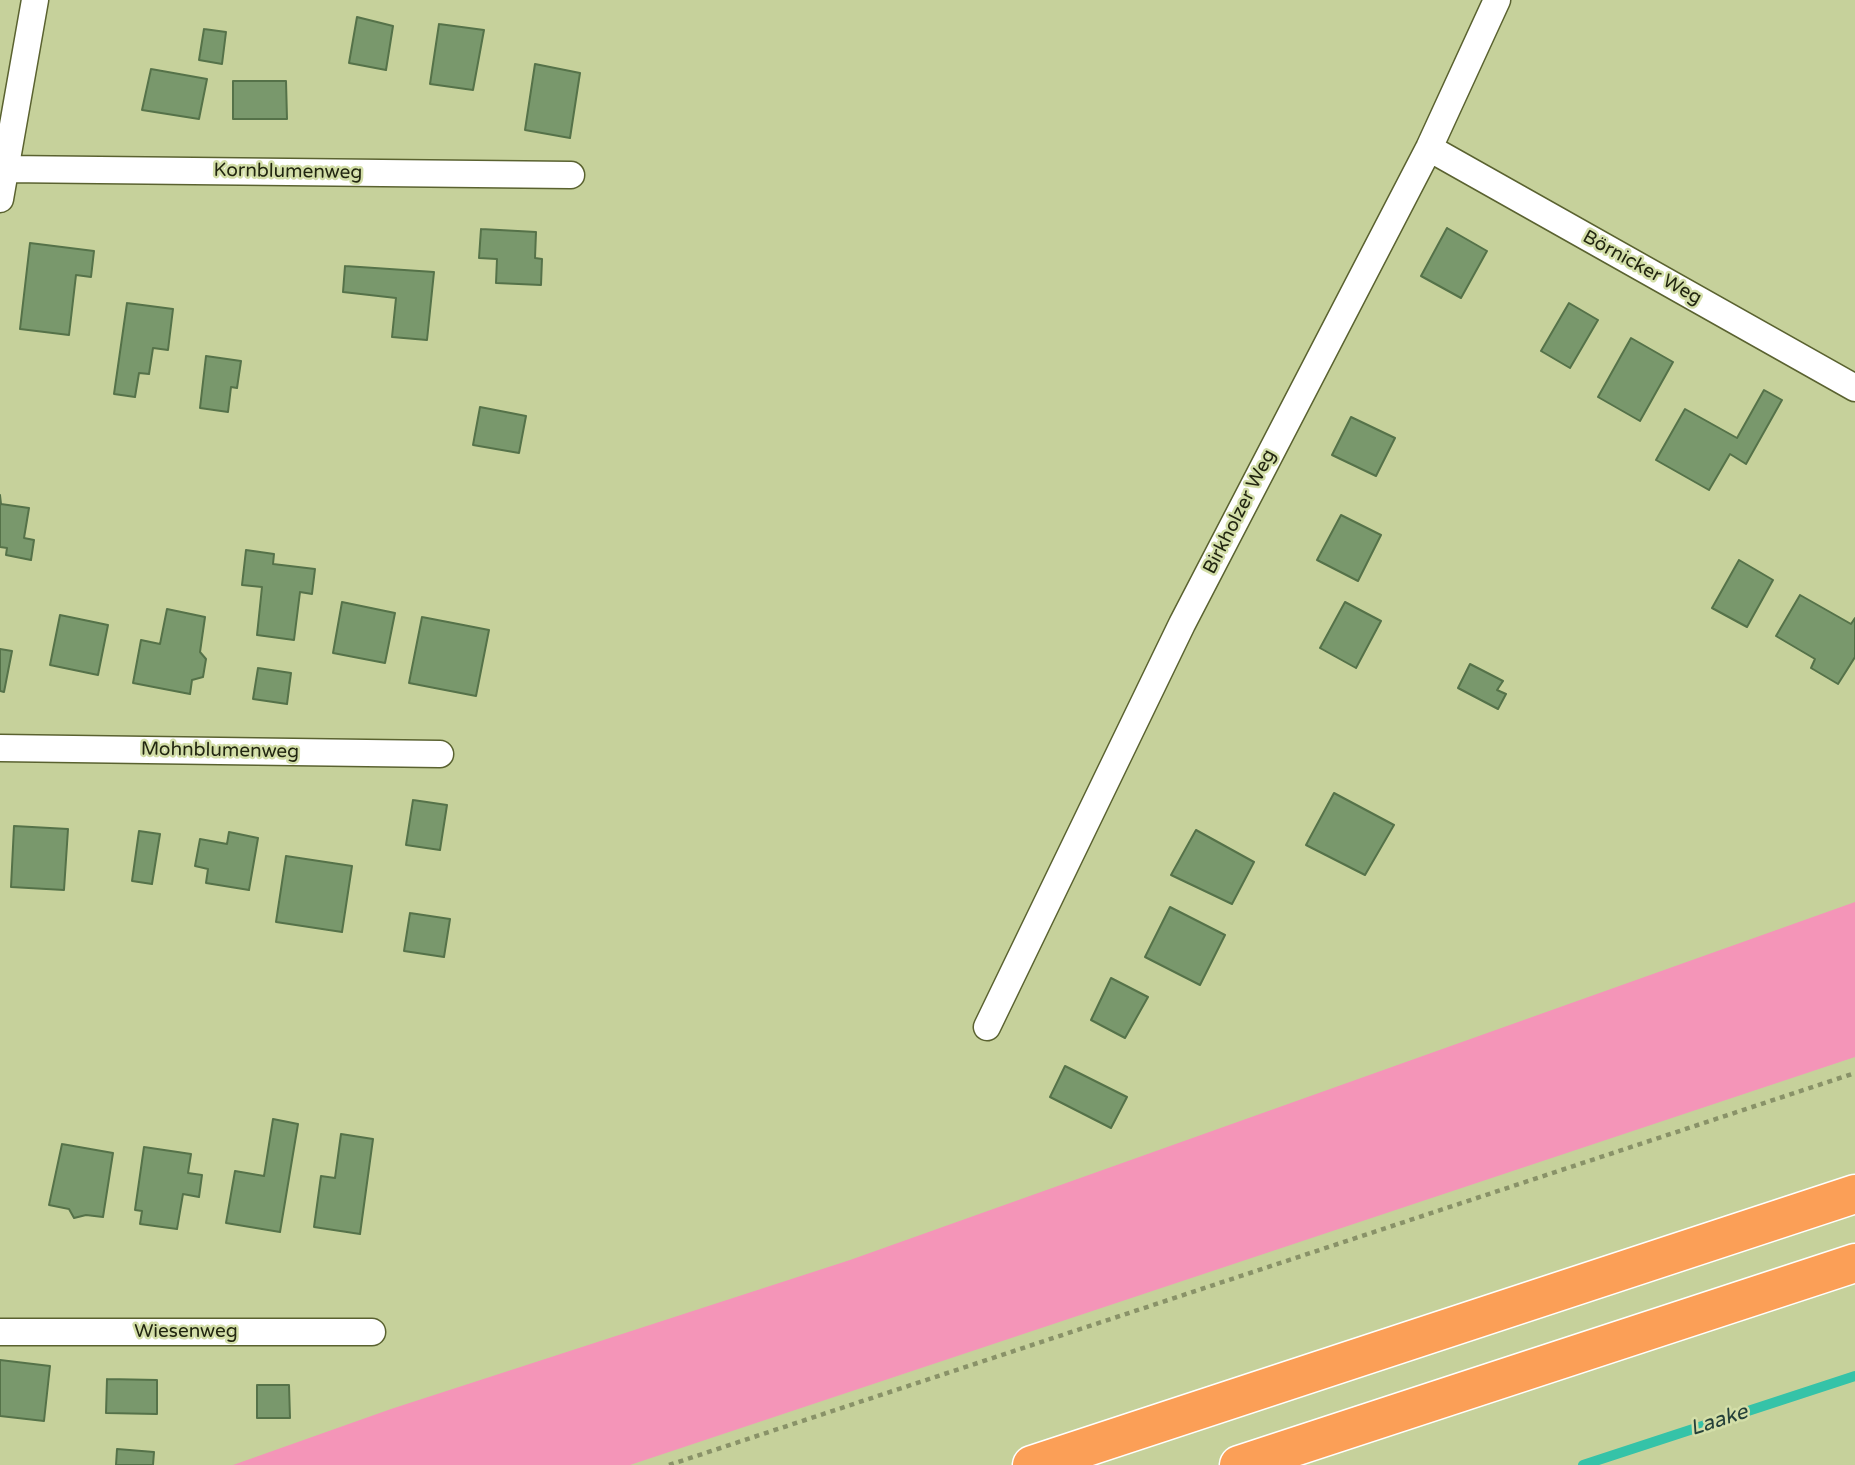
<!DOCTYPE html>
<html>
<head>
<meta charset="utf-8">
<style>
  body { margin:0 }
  canvas { display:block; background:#c6d19b }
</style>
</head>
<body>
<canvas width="1855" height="1465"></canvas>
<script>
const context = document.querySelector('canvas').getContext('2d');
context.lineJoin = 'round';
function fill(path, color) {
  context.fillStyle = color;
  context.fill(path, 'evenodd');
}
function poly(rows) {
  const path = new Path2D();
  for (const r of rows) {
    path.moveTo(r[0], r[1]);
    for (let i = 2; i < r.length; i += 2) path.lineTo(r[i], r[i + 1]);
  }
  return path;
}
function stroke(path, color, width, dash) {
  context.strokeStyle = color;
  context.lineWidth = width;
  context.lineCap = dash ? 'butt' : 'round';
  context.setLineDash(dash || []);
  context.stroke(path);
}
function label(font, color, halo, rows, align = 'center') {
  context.font = font + ' "Varela Round",sans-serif';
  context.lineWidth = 5;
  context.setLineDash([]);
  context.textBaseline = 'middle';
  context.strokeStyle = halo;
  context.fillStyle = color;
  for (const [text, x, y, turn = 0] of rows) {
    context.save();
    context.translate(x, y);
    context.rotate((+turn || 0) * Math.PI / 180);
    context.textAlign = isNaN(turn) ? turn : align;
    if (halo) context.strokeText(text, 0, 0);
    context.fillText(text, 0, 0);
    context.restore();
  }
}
const green = poly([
  [1855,902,1855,1057,630,1465,233,1465,391,1409,850,1260]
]);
const stream = poly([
  [1583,1465,1855,1376]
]);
const building = poly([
  [357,17,393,26,386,70,349,63,357,17],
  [439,24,484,30,473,90,430,84,439,24],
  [204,29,226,32,222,64,199,60,204,29],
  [535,64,580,73,570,138,525,130,535,64],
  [151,69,207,79,199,119,142,110,151,69],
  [233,81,286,81,287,119,233,119,233,81],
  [1447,228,1487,251,1461,298,1421,276,1447,228],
  [481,229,536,232,535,258,542,259,541,285,496,283,497,259,479,258,481,229],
  [30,243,94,251,91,277,76,275,69,335,20,329,30,243],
  [345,266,434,272,427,340,392,337,396,298,343,292,345,266],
  [127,303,173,309,168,350,153,348,149,374,139,373,135,397,114,394,127,303],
  [1569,303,1598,320,1570,368,1541,351,1569,303],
  [1631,338,1673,362,1640,421,1598,397,1631,338],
  [206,356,241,361,237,388,231,387,228,412,200,408,206,356],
  [1764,390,1782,400,1746,464,1730,454,1709,490,1656,460,1685,409,1737,438,1764,390],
  [480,407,526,416,519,453,473,445,480,407],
  [1351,417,1395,438,1376,476,1332,455,1351,417],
  [0,495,1,504,29,508,24,538,34,540,31,560,6,555,7,548,0,547,0,495],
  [1341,515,1381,535,1358,581,1317,560,1341,515],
  [246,550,274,554,273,564,315,569,312,594,300,592,294,640,257,635,262,587,242,585,246,550],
  [1739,560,1773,580,1747,627,1712,608,1739,560],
  [1800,595,1851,624,1855,618,1855,657,1838,684,1811,668,1815,659,1776,636,1800,595],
  [342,602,395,613,385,663,333,653,342,602],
  [1345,602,1381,621,1356,668,1320,648,1345,602],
  [167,609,205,617,200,652,206,659,203,677,192,680,190,694,133,683,141,640,160,644,167,609],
  [60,615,108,625,98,675,50,665,60,615],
  [422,617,489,630,476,696,409,683,422,617],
  [0,649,12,651,4,692,0,691,0,649],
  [1470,664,1503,681,1497,690,1506,694,1498,709,1458,688,1470,664],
  [258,668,291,673,287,704,253,699,258,668],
  [1334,793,1394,825,1365,875,1306,845,1334,793],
  [413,800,447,805,440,850,406,845,413,800],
  [14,826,68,829,64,890,11,887,14,826],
  [1196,830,1254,862,1232,904,1171,875,1196,830],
  [139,831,160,834,152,884,132,881,139,831],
  [229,832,258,838,249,890,206,883,208,869,195,866,200,839,227,844,229,832],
  [286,856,352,866,342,932,276,922,286,856],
  [1170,907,1225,935,1200,985,1145,957,1170,907],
  [410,913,450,919,444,957,404,951,410,913],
  [1111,978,1148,997,1125,1038,1091,1020,1111,978],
  [1065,1066,1127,1097,1111,1128,1050,1097,1065,1066],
  [273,1119,298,1124,280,1232,226,1223,235,1171,264,1176,273,1119],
  [341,1134,373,1139,360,1234,314,1227,321,1176,335,1178,341,1134],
  [62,1144,113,1153,103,1217,86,1215,74,1218,69,1209,49,1205,62,1144],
  [144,1147,191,1154,188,1173,202,1175,199,1197,183,1194,177,1229,140,1224,142,1211,135,1210,144,1147],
  [0,1360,50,1366,44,1421,0,1416,0,1360],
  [107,1379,157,1380,157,1414,106,1413,107,1379],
  [257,1385,289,1385,290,1418,257,1418,257,1385],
  [117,1449,154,1452,153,1465,116,1465,117,1449]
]);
const path = poly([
  [669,1465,1855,1073]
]);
const street = poly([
  [1429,148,1855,388],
  [5,169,571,175],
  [0,199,35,0],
  [0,748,440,754],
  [987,1027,1182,624,1429,148,1497,0],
  [0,1332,372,1332]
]);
const highway = poly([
  [1032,1465,1855,1194],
  [1239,1465,1855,1263]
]);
const streetNames = [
  ["Kornblumenweg",288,172,1],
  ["Börnicker Weg",1642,268,29],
  ["Birkholzer Weg",1240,512,-63],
  ["Mohnblumenweg",220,751,1],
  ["Wiesenweg",186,1332]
];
const waterNames = [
  ["Laake",1719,1421,-18]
];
fill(green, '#f495b8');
stroke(stream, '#35c3a8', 10);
fill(building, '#79986c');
stroke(building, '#557249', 2);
stroke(street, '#5a6230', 29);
stroke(highway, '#fff', 41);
stroke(path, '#899268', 4.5, [5, 5]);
stroke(street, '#fff', 26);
stroke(highway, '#fb9f57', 38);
label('19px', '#222611', '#d3dea8', streetNames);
label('italic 21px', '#244039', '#d3dea8', waterNames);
</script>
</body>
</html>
